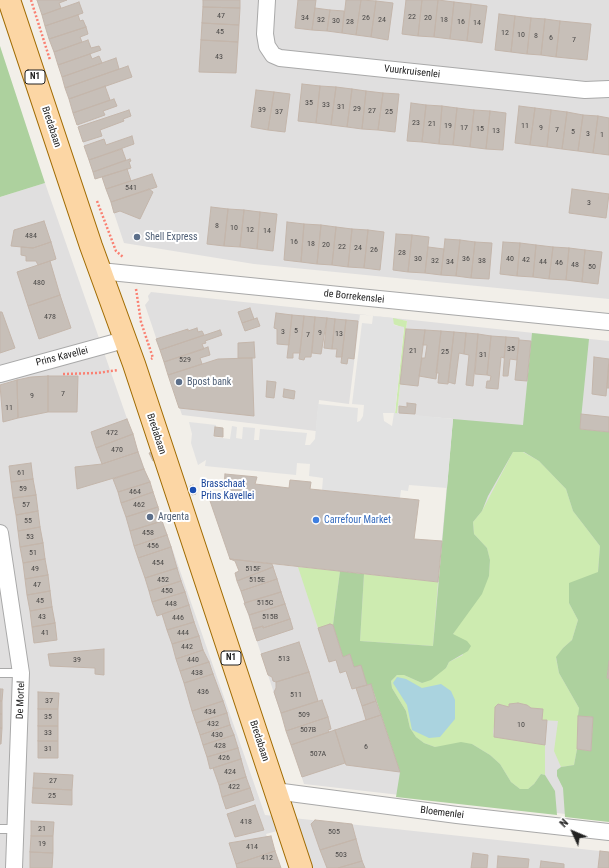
<!DOCTYPE html>
<html>
<head>
<meta charset="utf-8">
<style>
  body { margin:0 }
  #map { position:relative; width:609px; height:868px; overflow:hidden; background:#f2efe9; font-family:"Roboto Condensed",sans-serif }
  canvas { display:block }
  .north { position:absolute; left:553px; top:812px; width:40px; height:40px; -webkit-text-stroke:3px #fff; paint-order:stroke; rotate:314deg; font-size:11px; font-weight:700; line-height:16px; text-align:center; color:#222 }
  .north::after { content:''; display:block; margin:auto; width:14px; height:18px; background:#222; clip-path:polygon(50% 0,100% 100%,50% 72%,0 100%) }
</style>
</head>
<body>
<div id="map">
<canvas width="609" height="868"></canvas>
<div class="north">N</div>
</div>
<script>
const context = document.querySelector('canvas').getContext('2d');
context.lineJoin = 'round';
function fill(path, color) {
  context.fillStyle = color;
  context.fill(path, 'evenodd');
}
function poly(rows) {
  const path = new Path2D();
  for (const r of rows) {
    path.moveTo(r[0], r[1]);
    for (let i = 2; i < r.length; i += 2) path.lineTo(r[i], r[i + 1]);
  }
  return path;
}
function stroke(path, color, width, dash) {
  context.strokeStyle = color;
  context.lineWidth = width;
  context.lineCap = dash ? 'butt' : 'round';
  context.setLineDash(dash || []);
  context.stroke(path);
}
function label(font, color, halo, rows, align = 'center') {
  context.font = font + ' "Roboto Condensed",sans-serif';
  context.lineWidth = 4;
  context.setLineDash([]);
  context.textBaseline = 'middle';
  context.strokeStyle = halo;
  context.fillStyle = color;
  for (const [text, x, y, turn = 0] of rows) {
    context.save();
    context.translate(x, y);
    context.rotate((+turn || 0) * Math.PI / 180);
    context.textAlign = isNaN(turn) ? turn : align;
    if (halo) context.strokeText(text, 0, 0);
    context.fillText(text, 0, 0);
    context.restore();
  }
}
const residential = poly([
  [37,0,609,0,609,299,254,264,124,243,102,177,95,179],
  [45,183,265,815,609,852,609,868,303,868,288,828,266,834,278,868,0,868,0,197],
  [151,292,262,304,609,341,609,819,304,784,237,581,235,573,239,571,235,561,230,559,208,495,232,497,252,562,438,582,453,419,397,414,407,321,360,314,349,404,319,400,316,431,182,415,145,305,149,300,148,296]
]);
const grass = poly([
  [393,318,407,321,397,414,395,414,404,328,393,324],
  [513,452,523,452,539,461,566,489,573,511,600,546,598,572,569,603,578,620,572,640,563,648,556,658,559,673,579,708,577,749,574,765,561,767,554,751,558,721,542,720,543,709,531,708,527,705,518,703,510,704,509,707,498,704,493,732,494,737,545,745,545,775,541,774,534,784,528,789,520,789,511,782,500,764,490,755,472,744,435,747,424,743,416,737,410,728,406,711,392,688,391,681,397,675,404,675,422,683,446,668,449,662,463,655,453,634,489,576,490,560,487,548,474,534,473,522,482,511],
  [298,567,340,571,333,625,318,628],
  [364,574,438,582,433,646,360,641]
]);
const forest = poly([
  [0,46,45,183,0,197],
  [532,333,589,339,580,429,609,432,609,661,607,678,609,679,609,822,565,817,563,788,557,776,557,770,561,767,574,765,577,749,591,751,593,717,578,716,579,708,559,673,556,657,563,648,572,640,578,620,569,603,569,583,598,572,600,546,573,511,566,489,539,461,524,452,513,452,488,496,482,511,473,522,474,534,487,548,490,560,489,576,482,594,453,634,467,641,471,646,468,651,449,662,446,668,431,680,422,683,404,675,397,675,391,681,392,688,406,711,410,728,416,737,424,743,435,747,461,742,472,744,490,755,500,764,511,782,520,789,528,789,534,784,541,774,545,775,555,791,557,815,396,797,400,772,371,684,367,685,354,667,350,654,343,657,333,625,340,571,364,574,360,641,433,646,453,419,523,425]
]);
const parking = poly([
  [373,316,393,318,394,325,404,327,395,413,453,419,447,488,409,485,408,491,401,490,400,498,322,490,323,478,309,476,310,464,297,463,296,475,205,466,206,460,198,465,191,443,192,434,189,422,216,425,214,437,230,439,232,426,237,427,236,438,242,439,243,427,255,428,254,440,259,440,260,429,307,433,305,445,310,445,315,439,318,404,358,408,357,422,360,421,363,416,364,405,352,404,362,323,372,324],
  [383,413,394,413,392,426,384,421]
]);
const water = poly([
  [397,677,406,679,422,688,441,684,451,691,455,700,455,719,440,737,429,738,412,730,407,705,393,683]
]);
const building = poly([
  [37,0,67,0,59,3,61,8,42,15,37,0],
  [203,0,240,0,240,8,203,7,203,0],
  [298,0,316,0,312,30,295,28,298,0],
  [346,0,361,0,356,35,342,33,346,0],
  [361,0,376,1,371,37,356,35,361,0],
  [406,0,422,0,418,36,402,34,406,0],
  [422,0,438,0,434,37,418,36,422,0],
  [438,0,454,2,450,39,434,37,438,0],
  [376,1,393,3,388,40,371,37,376,1],
  [79,2,83,13,45,26,42,15,79,2],
  [454,2,471,4,467,41,450,39,454,2],
  [471,4,487,6,482,43,467,41,471,4],
  [203,7,240,8,239,25,202,23,203,7],
  [315,8,330,10,327,31,312,30,315,8],
  [330,10,344,11,342,33,327,31,330,10],
  [499,14,515,16,511,52,495,50,499,14],
  [78,15,80,21,83,20,86,27,49,39,45,26,78,15],
  [515,16,531,18,527,54,511,52,515,16],
  [531,18,545,19,541,55,527,54,531,18],
  [545,19,560,21,556,57,541,55,545,19],
  [560,21,591,24,587,60,556,57,560,21],
  [202,23,239,25,238,42,201,40,202,23],
  [86,27,88,34,80,37,82,42,54,52,49,39,86,27],
  [88,40,91,48,99,46,101,50,58,65,54,52,88,40],
  [201,40,238,42,236,73,199,72,201,40],
  [90,54,92,59,99,56,102,63,62,77,58,65,90,54],
  [116,58,119,69,65,88,62,77,116,58],
  [128,66,132,77,69,99,65,88,128,66],
  [302,84,320,86,316,123,298,121,302,84],
  [105,86,110,100,73,113,69,99,105,86],
  [320,86,336,87,331,125,316,123,320,86],
  [336,87,352,89,347,127,331,125,336,87],
  [352,89,366,91,362,129,347,127,352,89],
  [256,90,274,92,268,130,251,127,256,90],
  [366,91,383,93,378,130,362,129,366,91],
  [274,92,290,94,285,132,268,130,274,92],
  [383,93,399,94,395,132,378,130,383,93],
  [114,99,117,106,103,111,105,115,77,125,73,113,114,99],
  [411,103,426,105,422,142,407,141,411,103],
  [426,105,442,106,439,144,422,142,426,105],
  [442,106,457,108,453,145,439,144,442,106],
  [519,106,535,108,530,145,515,143,519,106],
  [457,108,474,110,470,147,453,145,457,108],
  [535,108,551,110,547,147,530,145,535,108],
  [129,110,131,116,123,119,124,121,100,130,102,136,83,142,78,127,129,110],
  [474,110,490,111,486,149,470,147,474,110],
  [551,110,567,112,562,149,547,147,551,110],
  [490,111,506,113,503,150,486,149,490,111],
  [567,112,583,115,578,151,562,149,567,112],
  [583,115,598,116,593,153,578,151,583,115],
  [598,116,609,118,609,155,593,153,598,116],
  [132,136,134,144,89,160,84,146,104,139,106,145,132,136],
  [122,149,126,160,93,172,89,160,122,149],
  [130,159,131,161,129,162,131,168,95,179,93,172,130,159],
  [127,169,131,181,106,189,102,177,127,169],
  [152,174,157,187,111,202,106,189,152,174],
  [149,189,153,192,140,219,120,211,114,213,111,202,149,189],
  [572,189,609,194,606,218,569,213,572,189],
  [211,207,228,209,224,246,207,244,211,207],
  [228,209,244,210,240,247,224,246,228,209],
  [244,210,260,212,257,249,240,247,244,210],
  [260,212,277,214,273,251,257,249,260,212],
  [44,221,51,242,33,248,11,246,14,230,44,221],
  [287,222,304,224,301,262,284,260,287,222],
  [304,224,321,225,317,264,301,262,304,224],
  [321,225,336,227,332,265,317,264,321,225],
  [336,227,352,229,348,267,332,265,336,227],
  [352,229,368,230,364,268,348,267,352,229],
  [368,230,384,232,380,270,364,268,368,230],
  [396,234,412,235,408,272,393,270,396,234],
  [412,235,429,237,425,273,408,272,412,235],
  [445,239,460,240,456,276,441,275,445,239],
  [460,240,475,242,471,278,456,276,460,240],
  [51,242,56,259,38,265,36,261,26,261,26,256,21,255,21,247,33,248,51,242],
  [475,242,492,243,489,279,471,278,475,242],
  [503,242,520,243,517,276,500,274,503,242],
  [520,243,536,245,533,277,517,276,520,243],
  [536,245,553,247,549,279,533,277,536,245],
  [428,247,444,249,441,275,425,273,428,247],
  [553,247,569,248,566,280,549,279,553,247],
  [569,248,585,250,582,282,566,280,569,248],
  [585,250,602,252,598,284,582,282,585,250],
  [50,261,60,295,28,306,17,272,50,261],
  [60,295,71,328,39,339,28,306,60,295],
  [250,308,254,319,242,323,238,312,250,308],
  [0,312,2,312,15,348,0,353,0,312],
  [276,313,292,315,289,345,277,344,277,329,274,328,276,313],
  [292,315,304,316,300,353,293,353,293,358,287,358,292,315],
  [304,316,315,317,311,357,305,357,304,360,299,359,304,316],
  [315,317,327,318,321,354,312,353,315,317],
  [257,318,260,326,245,331,242,323,257,318],
  [327,318,335,319,332,349,324,348,327,318],
  [335,319,346,320,342,357,336,357,337,349,332,349,335,319],
  [346,320,358,321,354,359,348,358,347,364,341,363,346,320],
  [197,328,198,332,202,331,204,335,160,350,156,339,188,329,188,331,197,328],
  [406,329,425,330,418,386,400,384,406,329],
  [220,330,222,335,205,341,206,343,202,344,204,349,164,362,160,350,220,330],
  [425,330,441,331,436,379,419,376,422,358,425,358,427,345,423,345,425,330],
  [441,331,454,332,448,384,438,383,439,373,436,373,441,331],
  [454,332,466,333,464,354,459,353,455,384,448,382,454,332],
  [466,333,478,334,473,386,466,385,469,355,464,354,466,333],
  [478,334,491,336,487,375,475,374,478,334],
  [491,336,506,337,504,358,501,357,498,389,486,388,487,381,490,381,491,376,487,375,491,336],
  [506,337,519,338,517,360,510,359,508,376,503,376,506,337],
  [519,340,531,341,527,381,515,380,519,340],
  [254,342,255,358,238,358,238,343,254,342],
  [208,347,210,355,200,358,202,364,168,375,164,362,208,347],
  [594,357,609,359,606,396,592,394,594,357],
  [252,358,254,416,179,408,168,375,218,359,252,358],
  [609,365,609,388,607,388,609,365],
  [48,376,78,376,77,412,48,412,48,376],
  [48,376,48,412,18,418,17,380,31,377,48,376],
  [17,380,18,418,3,422,0,385,17,380],
  [267,381,276,382,274,398,266,397,267,381],
  [284,389,295,391,294,399,283,397,284,389],
  [407,403,416,404,415,414,399,413,399,406,407,407,407,403],
  [581,414,609,417,609,432,580,429,581,414],
  [127,419,133,434,96,448,91,432,127,419],
  [215,427,223,428,223,437,214,436,215,427],
  [133,434,138,452,102,464,96,448,133,434],
  [138,452,144,469,77,489,75,467,102,464,138,452],
  [152,452,156,460,153,461,149,453,152,452],
  [31,463,33,479,11,482,9,466,31,463],
  [144,469,150,482,118,492,113,479,144,469],
  [225,474,257,477,255,484,289,488,290,480,311,482,310,489,419,500,414,539,442,541,438,582,230,559,208,495,223,496,225,474],
  [33,479,36,495,13,498,11,482,33,479],
  [150,482,153,492,121,503,118,492,150,482],
  [193,485,196,494,192,495,190,486,193,485],
  [153,492,158,507,126,517,121,503,153,492],
  [36,495,38,511,16,515,13,498,36,495],
  [158,507,162,521,130,531,126,517,158,507],
  [38,511,40,527,18,531,16,515,38,511],
  [162,521,167,535,134,546,130,531,162,521],
  [40,527,43,543,20,547,18,531,40,527],
  [167,535,171,547,138,558,134,546,167,535],
  [43,543,45,559,23,563,20,547,43,543],
  [171,547,177,568,145,578,138,558,171,547],
  [45,559,48,575,25,579,23,563,45,559],
  [230,559,272,564,273,567,237,581,235,573,239,571,235,561,230,559],
  [273,567,277,579,241,591,237,581,273,567],
  [177,568,181,581,149,591,145,578,177,568],
  [48,575,50,591,27,595,25,579,48,575],
  [277,579,281,592,245,603,241,591,277,579],
  [181,581,185,592,152,602,149,591,181,581],
  [50,591,52,607,30,611,27,595,50,591],
  [185,592,189,605,157,616,152,602,185,592],
  [281,592,285,604,249,615,244,603,281,592],
  [285,604,290,619,263,628,263,626,253,629,249,615,285,604],
  [189,605,194,622,167,630,162,614,189,605],
  [52,607,55,623,32,627,30,611,52,607],
  [290,619,293,629,257,641,253,629,263,626,263,628,290,619],
  [194,622,199,636,172,644,167,630,194,622],
  [55,623,57,640,34,643,32,627,55,623],
  [330,624,333,625,343,657,350,654,354,667,361,665,367,685,352,689,346,671,340,673,336,660,329,662,318,628,330,624],
  [199,636,203,650,176,659,172,644,199,636],
  [299,642,309,672,276,682,273,681,272,677,268,675,261,654,299,642],
  [104,649,104,675,95,674,95,668,50,666,48,654,104,649],
  [203,650,209,662,180,671,176,659,203,650],
  [609,661,609,679,607,678,609,661],
  [209,662,213,674,184,683,180,671,209,662],
  [309,672,318,701,281,713,274,692,276,688,276,682,309,672],
  [213,674,223,701,192,711,184,683,213,674],
  [371,684,376,701,362,706,356,688,371,684],
  [0,689,3,689,2,701,0,701,0,689],
  [38,692,59,693,58,709,38,709,38,692],
  [322,700,328,717,286,731,281,713,322,700],
  [0,701,2,701,2,714,0,714,0,701],
  [223,701,227,713,196,723,192,711,223,701],
  [376,701,381,715,366,720,362,706,376,701],
  [518,703,527,705,531,708,543,709,542,720,547,720,545,745,494,737,495,707,498,704,509,707,509,704,518,703],
  [38,709,58,709,58,726,38,726,38,709],
  [227,713,230,725,200,735,196,723,227,713],
  [0,714,2,714,2,728,0,728,0,714],
  [381,715,400,772,346,765,335,730,381,715],
  [578,716,593,717,591,751,577,749,578,716],
  [328,717,331,729,328,730,329,732,291,745,286,731,328,717],
  [230,725,234,735,203,745,200,735,230,725],
  [38,726,58,726,58,741,38,741,38,726],
  [0,728,2,728,1,744,0,744,0,728],
  [335,730,345,763,302,777,291,745,335,730],
  [234,735,238,748,207,757,203,745,234,735],
  [38,741,58,741,58,758,38,758,38,741],
  [238,748,241,759,210,769,207,757,238,748],
  [241,759,246,777,219,785,213,768,241,759],
  [34,773,73,775,72,790,33,788,34,773],
  [246,777,250,788,222,797,219,785,246,777],
  [33,788,72,790,72,805,32,803,33,788],
  [250,788,254,800,226,809,222,797,250,788],
  [255,805,264,830,235,837,227,814,255,805],
  [315,820,352,824,356,839,320,850,311,824,315,820],
  [31,821,54,822,53,836,31,836,31,821],
  [31,836,53,836,53,853,30,852,31,836],
  [271,836,275,851,236,864,229,843,271,836],
  [356,839,362,861,338,868,327,868,320,850,356,839],
  [275,851,281,868,237,868,236,864,275,851],
  [600,851,609,852,609,868,598,868,600,851],
  [30,852,53,853,52,868,30,868,30,852],
  [473,853,488,855,487,868,471,868,473,853],
  [498,856,529,859,528,868,497,868,498,856],
  [362,861,365,868,338,868,362,861],
  [541,861,564,864,564,868,540,868,541,861]
]);
const path = poly([
  [31,0,50,60],
  [97,201,116,251,123,257],
  [136,289,141,322,153,358,151,359],
  [63,374,97,373,118,370]
]);
const lane = poly([
  [0,673,21,673],
  [0,829,16,829]
]);
const street = poly([
  [267,0,265,34,267,46,273,55,280,58,585,90,609,89],
  [100,271,609,322],
  [0,374,124,340],
  [0,533,21,673,14,868],
  [275,791,457,815,609,832]
]);
const primary = poly([
  [9,0,91,246,134,364,301,868]
]);
const markers = [
  [137,237,4,"#5c6f8a"],
  [179,382,4,"#5c6f8a"],
  [193,490,4,"#1a4fb4"],
  [150,517,4,"#5c6f8a"],
  [316,520,4,"#3f7fe0"]
];
const numberNames = [
  ["47",221,16],
  ["22",412,17],
  ["34",305,18],
  ["26",366,18],
  ["20",428,18],
  ["32",321,20],
  ["24",382,20],
  ["18",444,20],
  ["30",336,21],
  ["28",350,22],
  ["16",461,22],
  ["14",477,23],
  ["45",220,32],
  ["12",505,33],
  ["10",521,35],
  ["8",536,36],
  ["6",551,38],
  ["7",574,40],
  ["43",219,57],
  ["35",309,103],
  ["33",326,105],
  ["31",341,107],
  ["29",357,109],
  ["39",262,110],
  ["27",372,111],
  ["37",279,112],
  ["25",389,112],
  ["23",416,123],
  ["21",432,124],
  ["19",448,126],
  ["11",525,126],
  ["17",464,128],
  ["9",541,128],
  ["15",480,129],
  ["7",557,130],
  ["13",496,131],
  ["5",573,132],
  ["3",588,134],
  ["1",602,135],
  ["541",131,188],
  ["3",589,203],
  ["8",217,226],
  ["10",234,228],
  ["12",250,230],
  ["14",267,231],
  ["484",31,236],
  ["16",294,242],
  ["18",311,244],
  ["20",326,245],
  ["22",342,247],
  ["24",358,248],
  ["26",374,250],
  ["28",402,253],
  ["30",418,259],
  ["36",466,259],
  ["40",510,259],
  ["42",526,260],
  ["32",435,261],
  ["38",482,261],
  ["34",450,262],
  ["44",543,262],
  ["46",559,263],
  ["48",575,265],
  ["50",592,267],
  ["480",39,283],
  ["478",50,317],
  ["5",296,331],
  ["3",283,332],
  ["9",320,333],
  ["13",339,334],
  ["7",308,335],
  ["35",511,349],
  ["21",413,351],
  ["25",445,352],
  ["31",483,355],
  ["529",185,360],
  ["7",63,394],
  ["9",32,396],
  ["11",9,408],
  ["472",112,433],
  ["470",117,450],
  ["61",21,473],
  ["59",23,489],
  ["464",135,492],
  ["57",26,505],
  ["462",139,505],
  ["55",28,521],
  ["458",148,533],
  ["53",30,537],
  ["456",153,546],
  ["51",33,553],
  ["454",158,563],
  ["49",35,569],
  ["515F",253,569],
  ["452",163,580],
  ["515E",257,580],
  ["47",37,585],
  ["450",167,591],
  ["45",40,601],
  ["515C",265,603],
  ["448",171,604],
  ["43",42,617],
  ["515B",270,617],
  ["446",178,618],
  ["41",45,633],
  ["444",183,633],
  ["442",187,647],
  ["513",284,659],
  ["39",77,660],
  ["440",193,660],
  ["438",197,673],
  ["436",203,692],
  ["511",296,695],
  ["37",49,701],
  ["434",210,712],
  ["509",304,715],
  ["35",48,717],
  ["432",213,724],
  ["10",521,725],
  ["507B",308,730],
  ["33",48,733],
  ["430",217,735],
  ["428",220,746],
  ["6",366,747],
  ["31",48,749],
  ["507A",318,754],
  ["426",224,758],
  ["424",230,772],
  ["27",53,781],
  ["422",234,787],
  ["25",52,796],
  ["418",246,822],
  ["21",42,829],
  ["505",334,832],
  ["19",42,844],
  ["414",252,847],
  ["503",341,855],
  ["412",267,858]
];
const shields = [
  [35,77,20],
  [231,658,20]
];
const shieldNames = [
  ["N1",35,77],
  ["N1",231,658]
];
const streetNames = [
  ["Vuurkruisenlei",412,72,6],
  ["Bredabaan",51,127,72],
  ["de Borrekenslei",354,297,6],
  ["Prins Kavellei",62,357,-14],
  ["Bredabaan",156,434,72],
  ["De Mortel",21,700,-88],
  ["Bredabaan",259,741,72],
  ["Bloemenlei",442,813,7]
];
const serviceNames = [
  ["Shell Express",145,237],
  ["Bpost bank",187,382],
  ["Argenta",158,517]
];
const transitNames = [
  ["Brasschaat",201,484],
  ["Prins Kavellei",201,496]
];
const shopNames = [
  ["Carrefour Market",324,520]
];
fill(residential, '#e0dfdf');
fill(grass, '#cdebb0');
fill(forest, '#add19e');
fill(parking, '#e2e2e2');
fill(water, '#aad3df');
fill(building, '#c7bfb8');
stroke(building, '#c4b6ab', 1);
stroke(lane, '#a9a9a9', 10);
stroke(street, '#a9a9a9', 18);
stroke(primary, '#a06b00', 24);
stroke(path, '#fa8072', 2.5, [2, 2]);
stroke(lane, '#fff', 8);
stroke(street, '#fff', 16);
stroke(primary, '#fcd6a4', 22);
for (const [x, y, r, color] of markers) {
  const dot = new Path2D();
  dot.arc(x, y, r, 0, 2 * Math.PI);
  context.fillStyle = color;
  context.fill(dot);
  stroke(dot, '#fff', 1.5);
}
label('8px', '#4b4948', null, numberNames);
for (const [x, y, w] of shields) {
  const box = new Path2D();
  box.roundRect(x - w / 2, y - 7, w, 14, 3);
  context.fillStyle = '#fff';
  context.fill(box);
  stroke(box, '#222', 1);
}
label('bold 9px', '#222', null, shieldNames);
label('10px', '#222', '#fff', streetNames);
label('10px', '#4e5e75', '#fff', serviceNames, 'left');
label('10px', '#164399', '#fff', transitNames, 'left');
label('10px', '#366cbe', '#fff', shopNames, 'left');
</script>
</body>
</html>
